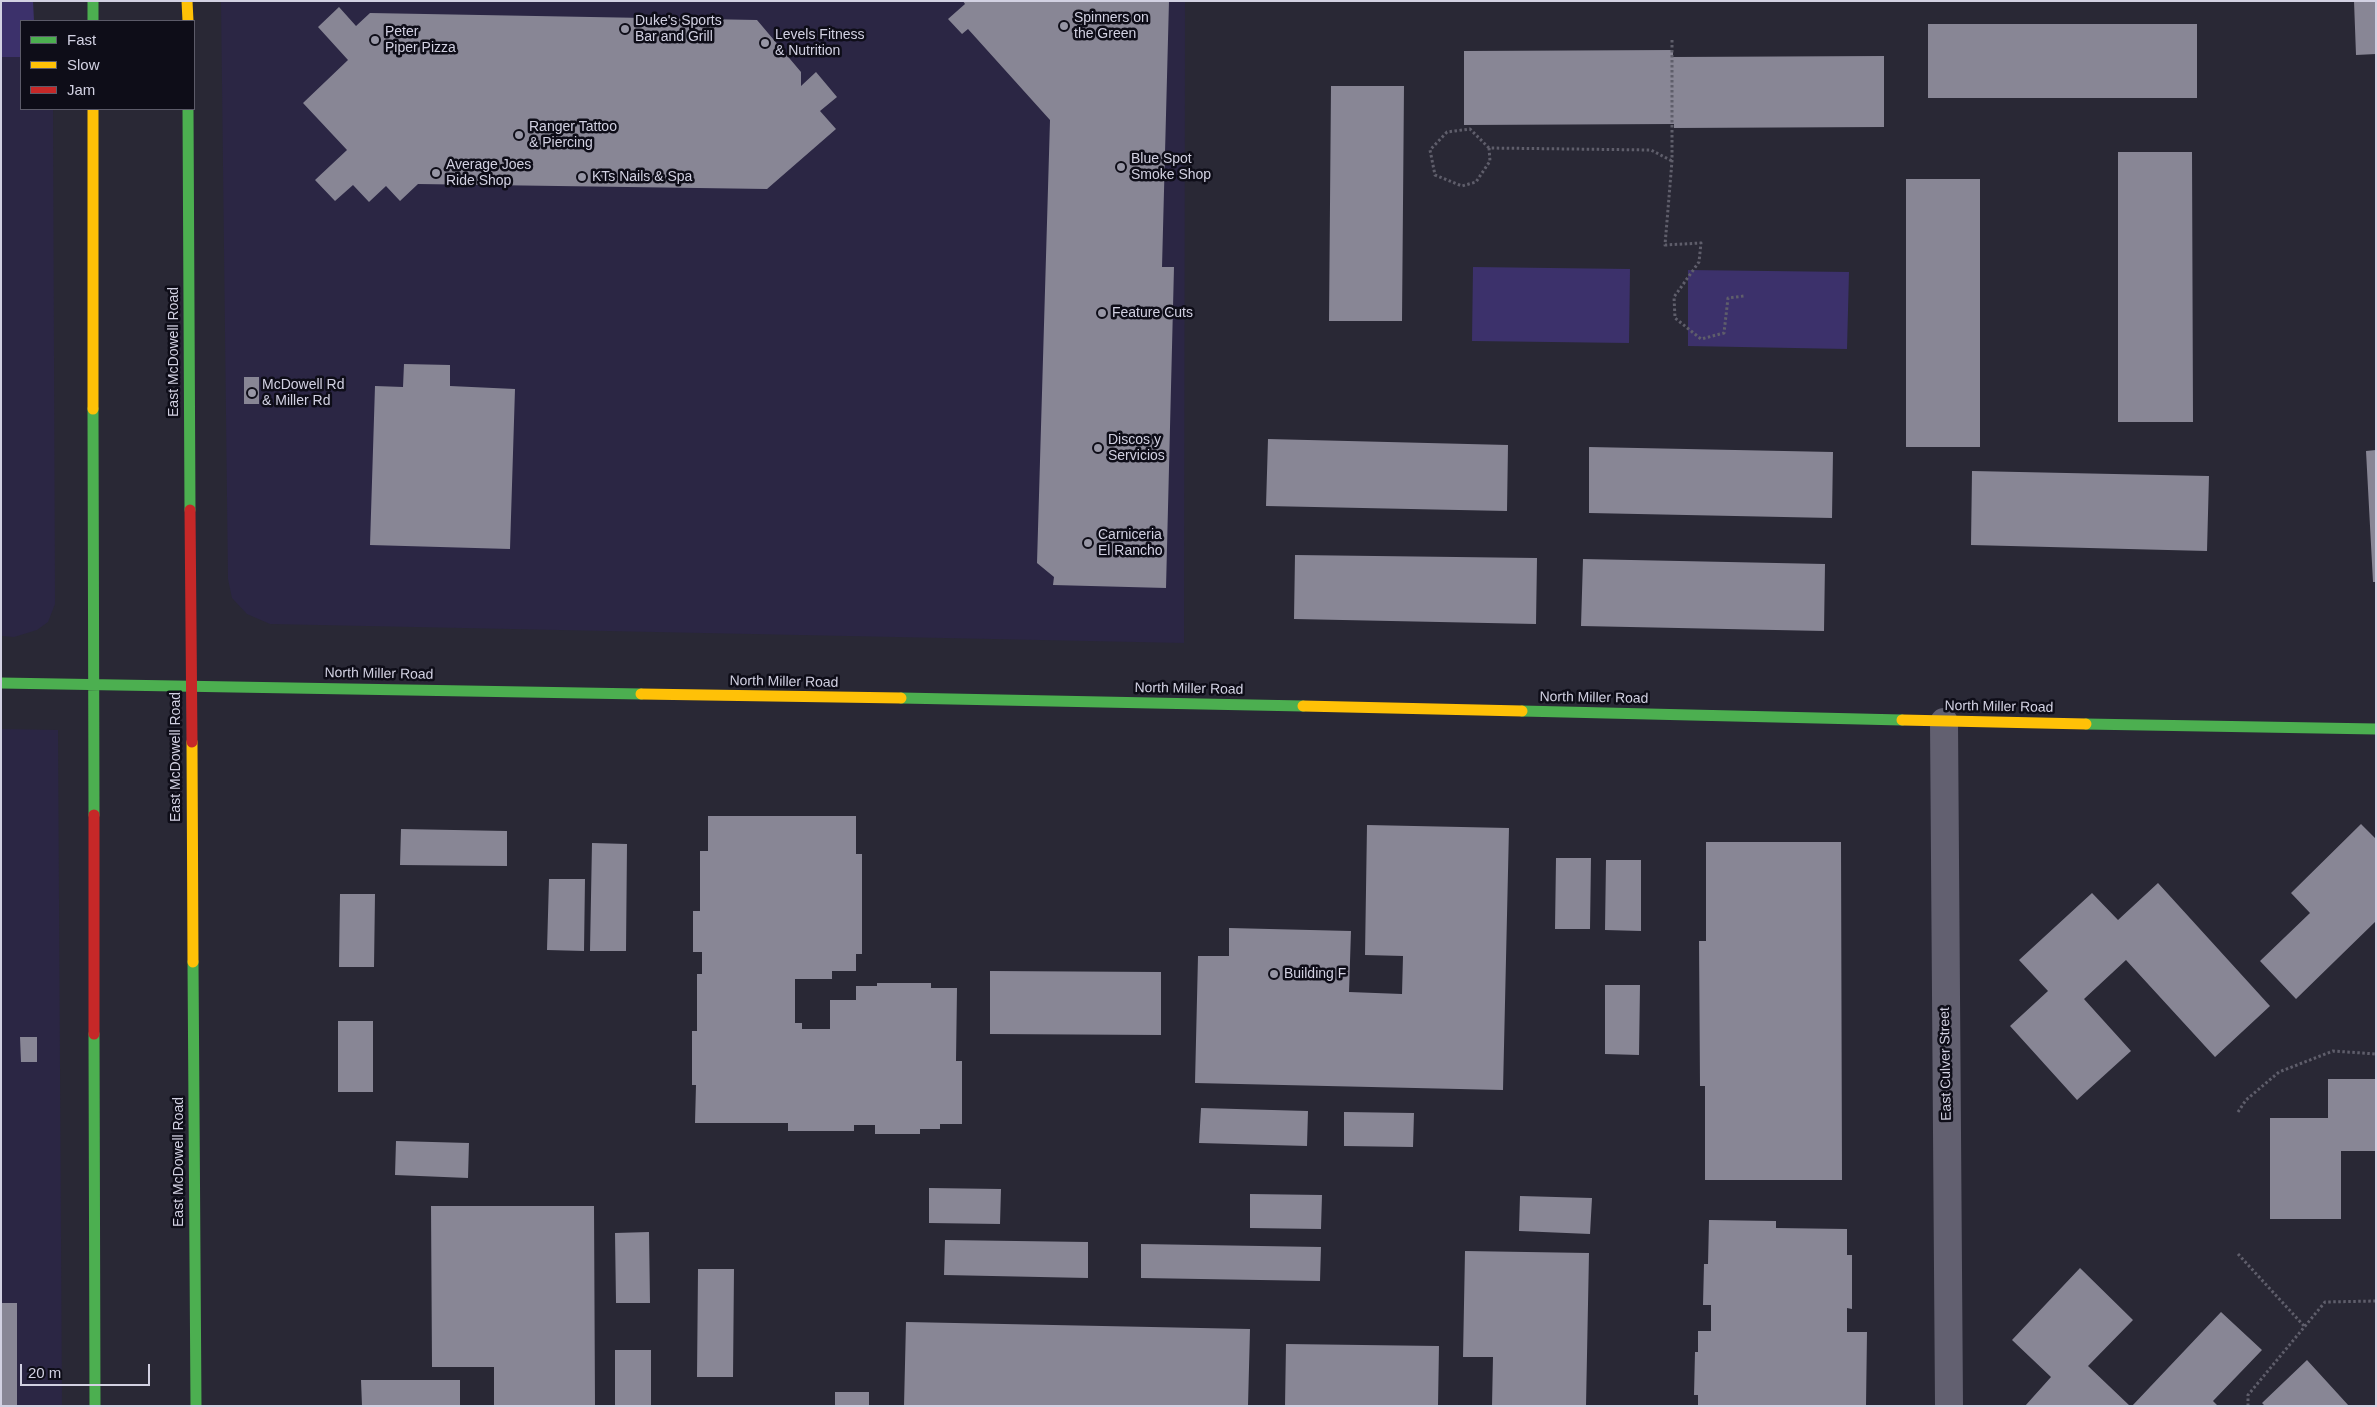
<!DOCTYPE html>
<html>
<head>
<meta charset="utf-8">
<style>
  body { margin:0 }
  #map { position:relative; width:2377px; height:1407px; overflow:hidden; background:#292835; font-family:Arial,sans-serif }
  canvas { display:block }
  .frame { position:absolute; inset:0; border:2px solid #d2d1e2; pointer-events:none }
  .legend { position:absolute; left:20px; top:20px; width:175px; height:90px; box-sizing:border-box; background:#0e0d18; border:1px solid #5c5b69; margin:0; padding:6px 9px; list-style:none; font-size:15px; color:#d2d1e2 }
  .legend li { display:flex; align-items:center; gap:10px; height:25px }
  .legend b { width:25px; border:1px solid #5c5b69 }
  .scale { position:absolute; left:20px; top:1364px; width:130px; height:22px; box-sizing:border-box; border:2px solid #d2d1e2; border-top:0; padding-left:6px; font-size:15px; line-height:18px; white-space:nowrap; color:#d2d1e2; -webkit-text-stroke:4px #0e0d18; paint-order:stroke }
</style>
</head>
<body>
<div id="map">
<canvas width="2377" height="1407"></canvas>
<div class="frame"></div>
<ul class="legend">
<li><b style="height:6px;background:#4caf50"></b>Fast</li>
<li><b style="height:6px;background:#ffc107"></b>Slow</li>
<li><b style="height:6px;background:#c62828"></b>Jam</li>
</ul>
<div class="scale">20 m</div>
</div>
<script>
const context = document.querySelector('canvas').getContext('2d');
context.lineJoin = 'round';
function fill(path, color) {
  context.fillStyle = color;
  context.fill(path, 'evenodd');
}
function poly(rows) {
  const path = new Path2D();
  for (const r of rows) {
    path.moveTo(r[0], r[1]);
    for (let i = 2; i < r.length; i += 2) path.lineTo(r[i], r[i + 1]);
  }
  return path;
}
function stroke(path, color, width, dash) {
  context.strokeStyle = color;
  context.lineWidth = width;
  context.lineCap = dash ? 'butt' : 'round';
  context.setLineDash(dash || []);
  context.stroke(path);
}
function label(font, color, halo, rows, align = 'center') {
  context.font = font + ' Arial,sans-serif';
  context.lineWidth = 5;
  context.setLineDash([]);
  context.textBaseline = 'middle';
  context.strokeStyle = halo;
  context.fillStyle = color;
  for (const [text, x, y, turn = 0] of rows) {
    context.save();
    context.translate(x, y);
    context.rotate((+turn || 0) * Math.PI / 180);
    context.textAlign = isNaN(turn) ? turn : align;
    if (halo) context.strokeText(text, 0, 0);
    context.fillText(text, 0, 0);
    context.restore();
  }
}
const built = poly([
  [221,1,1185,1,1184,643,270,624,247,614,232,598,228,579],
  [1,57,21,57,21,109,53,109,55,604,48,622,37,630,14,637,1,636],
  [1,729,58,730,62,1406,1,1406]
]);
const green = poly([
  [1,1,33,1,34,21,21,21,21,57,1,57],
  [1473,267,1630,269,1629,343,1472,341],
  [1688,270,1849,272,1847,349,1688,346]
]);
const building = poly([
  [963,1,1169,1,1162,267,1174,267,1166,588,1053,585,1054,577,1037,563,1050,120,968,29,962,34,948,19,965,4],
  [2354,1,2376,1,2376,54,2356,55],
  [339,7,356,26,370,13,757,20,801,72,801,86,816,72,837,97,820,111,836,129,767,189,418,184,400,201,386,186,369,202,353,185,335,201,315,180,347,150,303,103,348,60,318,27],
  [1928,24,2197,24,2197,98,1928,98],
  [1673,50,1673,57,1884,56,1884,127,1674,128,1674,124,1464,125,1464,51],
  [1331,86,1404,86,1402,321,1329,321],
  [2118,152,2192,152,2193,422,2118,422],
  [1906,179,1980,179,1980,447,1906,447],
  [404,364,450,365,450,386,515,389,510,549,370,545,375,386,403,387],
  [244,377,259,377,259,404,244,404],
  [1268,439,1508,445,1507,511,1266,506],
  [1589,447,1833,452,1832,518,1589,513],
  [2376,450,2376,582,2373,582,2366,451],
  [1972,471,2209,476,2207,551,1971,545],
  [1295,555,1537,558,1536,624,1294,619],
  [1583,559,1825,564,1824,631,1581,626],
  [708,816,856,816,856,854,862,854,862,954,856,954,856,971,832,971,832,979,795,979,795,1023,802,1023,802,1029,830,1029,830,1000,856,1000,856,986,877,986,877,983,931,983,931,988,957,988,956,1061,962,1061,962,1124,940,1124,940,1129,920,1129,920,1134,875,1134,875,1125,854,1125,854,1131,788,1131,788,1123,695,1123,696,1085,692,1085,692,1031,697,1031,697,974,702,974,702,952,693,952,693,911,700,911,700,851,708,851],
  [2361,824,2376,839,2376,921,2296,999,2260,961,2310,913,2291,893],
  [1367,825,1509,828,1503,1090,1195,1083,1198,956,1229,956,1229,928,1351,931,1349,992,1402,994,1403,956,1365,955],
  [401,829,507,831,507,866,400,865],
  [1706,842,1841,842,1842,1180,1705,1180,1705,1086,1700,1086,1699,941,1706,941],
  [592,843,627,844,626,951,590,951],
  [1556,858,1591,858,1590,929,1555,929],
  [1606,860,1641,860,1641,931,1605,930],
  [549,879,585,879,584,951,547,950],
  [2158,883,2270,1006,2215,1057,2126,960,2084,999,2131,1051,2077,1100,2010,1026,2048,991,2019,960,2092,893,2118,920],
  [340,894,375,894,374,967,339,967],
  [990,971,1161,972,1161,1035,990,1034],
  [1605,985,1640,985,1639,1055,1605,1054],
  [338,1021,373,1021,373,1092,338,1092],
  [20,1037,37,1037,37,1062,21,1062],
  [2328,1079,2376,1079,2376,1151,2341,1151,2341,1219,2270,1219,2270,1118,2328,1118],
  [1201,1108,1308,1111,1307,1146,1199,1143],
  [1344,1112,1414,1113,1413,1147,1344,1146],
  [396,1141,469,1143,468,1178,395,1175],
  [929,1188,1001,1189,1000,1224,929,1223],
  [1250,1194,1322,1195,1321,1229,1250,1228],
  [1520,1196,1592,1198,1590,1234,1519,1231],
  [431,1206,594,1206,595,1406,494,1406,494,1367,432,1367],
  [1709,1220,1776,1221,1776,1228,1847,1229,1847,1255,1852,1255,1852,1309,1847,1308,1847,1332,1867,1332,1866,1406,1698,1406,1698,1395,1694,1395,1695,1352,1698,1352,1698,1331,1711,1331,1711,1305,1703,1305,1704,1264,1708,1264],
  [649,1232,650,1303,616,1303,615,1233],
  [945,1240,1088,1242,1088,1278,944,1275],
  [1141,1244,1321,1247,1320,1281,1141,1278],
  [1465,1251,1589,1253,1586,1406,1492,1406,1493,1357,1463,1357],
  [2080,1268,2133,1320,2088,1366,2130,1406,2025,1406,2051,1377,2012,1340],
  [698,1269,734,1269,733,1377,697,1377],
  [1,1303,17,1303,17,1406,1,1406],
  [2221,1312,2262,1350,2213,1401,2218,1406,2132,1406],
  [906,1322,1250,1329,1248,1406,904,1406],
  [1286,1344,1439,1346,1438,1406,1285,1406],
  [615,1350,651,1350,651,1406,615,1406],
  [2307,1360,2349,1406,2265,1406,2262,1403],
  [361,1380,460,1380,460,1406,362,1406],
  [835,1392,869,1392,869,1406,835,1406]
]);
const path = poly([
  [1672,40,1672,161,1665,245,1701,243,1699,262,1674,297,1675,318,1701,339,1724,333,1728,298,1744,296],
  [1489,148,1470,129,1447,132,1430,150,1435,175,1462,186,1476,182,1490,161,1489,148,1651,150,1672,161],
  [2238,1112,2246,1100,2279,1072,2333,1051,2376,1054],
  [2238,1254,2305,1327],
  [2248,1406,2248,1395,2325,1302,2376,1301]
]);
const street = poly([
  [1944,722,1949,1406]
]);
const fast = poly([
  [93,1,93,21],
  [188,109,190,510],
  [93,409,94,815],
  [1,683,641,694],
  [901,698,1303,706],
  [1522,711,1902,720],
  [2086,724,2376,729],
  [193,962,196,1406],
  [94,1034,95,1406]
]);
const slow = poly([
  [187,1,188,21],
  [93,109,93,409],
  [641,694,901,698],
  [1303,706,1522,711],
  [1902,720,2086,724],
  [192,742,193,962]
]);
const jam = poly([
  [190,510,192,742],
  [94,815,94,1034]
]);
const markers = [
  [1064,26,5,"#9796a5"],
  [625,29,5,"#9796a5"],
  [375,40,5,"#9796a5"],
  [765,43,5,"#9796a5"],
  [519,135,5,"#9796a5"],
  [1121,167,5,"#9796a5"],
  [436,173,5,"#9796a5"],
  [582,177,5,"#9796a5"],
  [1102,313,5,"#9796a5"],
  [252,393,5,"#9796a5"],
  [1098,448,5,"#9796a5"],
  [1088,543,5,"#9796a5"],
  [1274,974,5,"#9796a5"]
];
const poiNames = [
  ["Spinners on",1074,18],
  ["the Green",1074,34],
  ["Duke's Sports",635,21],
  ["Bar and Grill",635,37],
  ["Peter",385,32],
  ["Piper Pizza",385,48],
  ["Levels Fitness",775,35],
  ["& Nutrition",775,51],
  ["Ranger Tattoo",529,127],
  ["& Piercing",529,143],
  ["Blue Spot",1131,159],
  ["Smoke Shop",1131,175],
  ["Average Joes",446,165],
  ["Ride Shop",446,181],
  ["KTs Nails & Spa",592,177],
  ["Feature Cuts",1112,313],
  ["McDowell Rd",262,385],
  ["& Miller Rd",262,401],
  ["Discos y",1108,440],
  ["Servicios",1108,456],
  ["Carniceria",1098,535],
  ["El Rancho",1098,551],
  ["Building F",1284,974]
];
const streetNames = [
  ["East McDowell Road",174,352,-90],
  ["North Miller Road",379,674,1],
  ["North Miller Road",784,682,1],
  ["North Miller Road",1189,689,1],
  ["North Miller Road",1594,698,1],
  ["North Miller Road",1999,707,1],
  ["East McDowell Road",176,757,-90],
  ["East Culver Street",1946,1064,-91],
  ["East McDowell Road",179,1162,-90]
];
fill(built, '#2b2644');
fill(green, '#3c316b');
fill(building, '#888695');
stroke(path, '#5f5e6b', 3, [2.5, 2.5]);
stroke(street, '#626070', 28);
stroke(fast, '#4caf50', 11);
stroke(slow, '#ffc107', 11);
stroke(jam, '#c62828', 11);
for (const [x, y, r, color] of markers) {
  const dot = new Path2D();
  dot.arc(x, y, r, 0, 2 * Math.PI);
  context.fillStyle = color;
  context.fill(dot);
  stroke(dot, '#0e0d18', 2);
}
label('14px', '#d2d1e2', '#0e0d18', poiNames, 'left');
label('14px', '#d2d1e2', '#0e0d18', streetNames);
</script>
</body>
</html>
